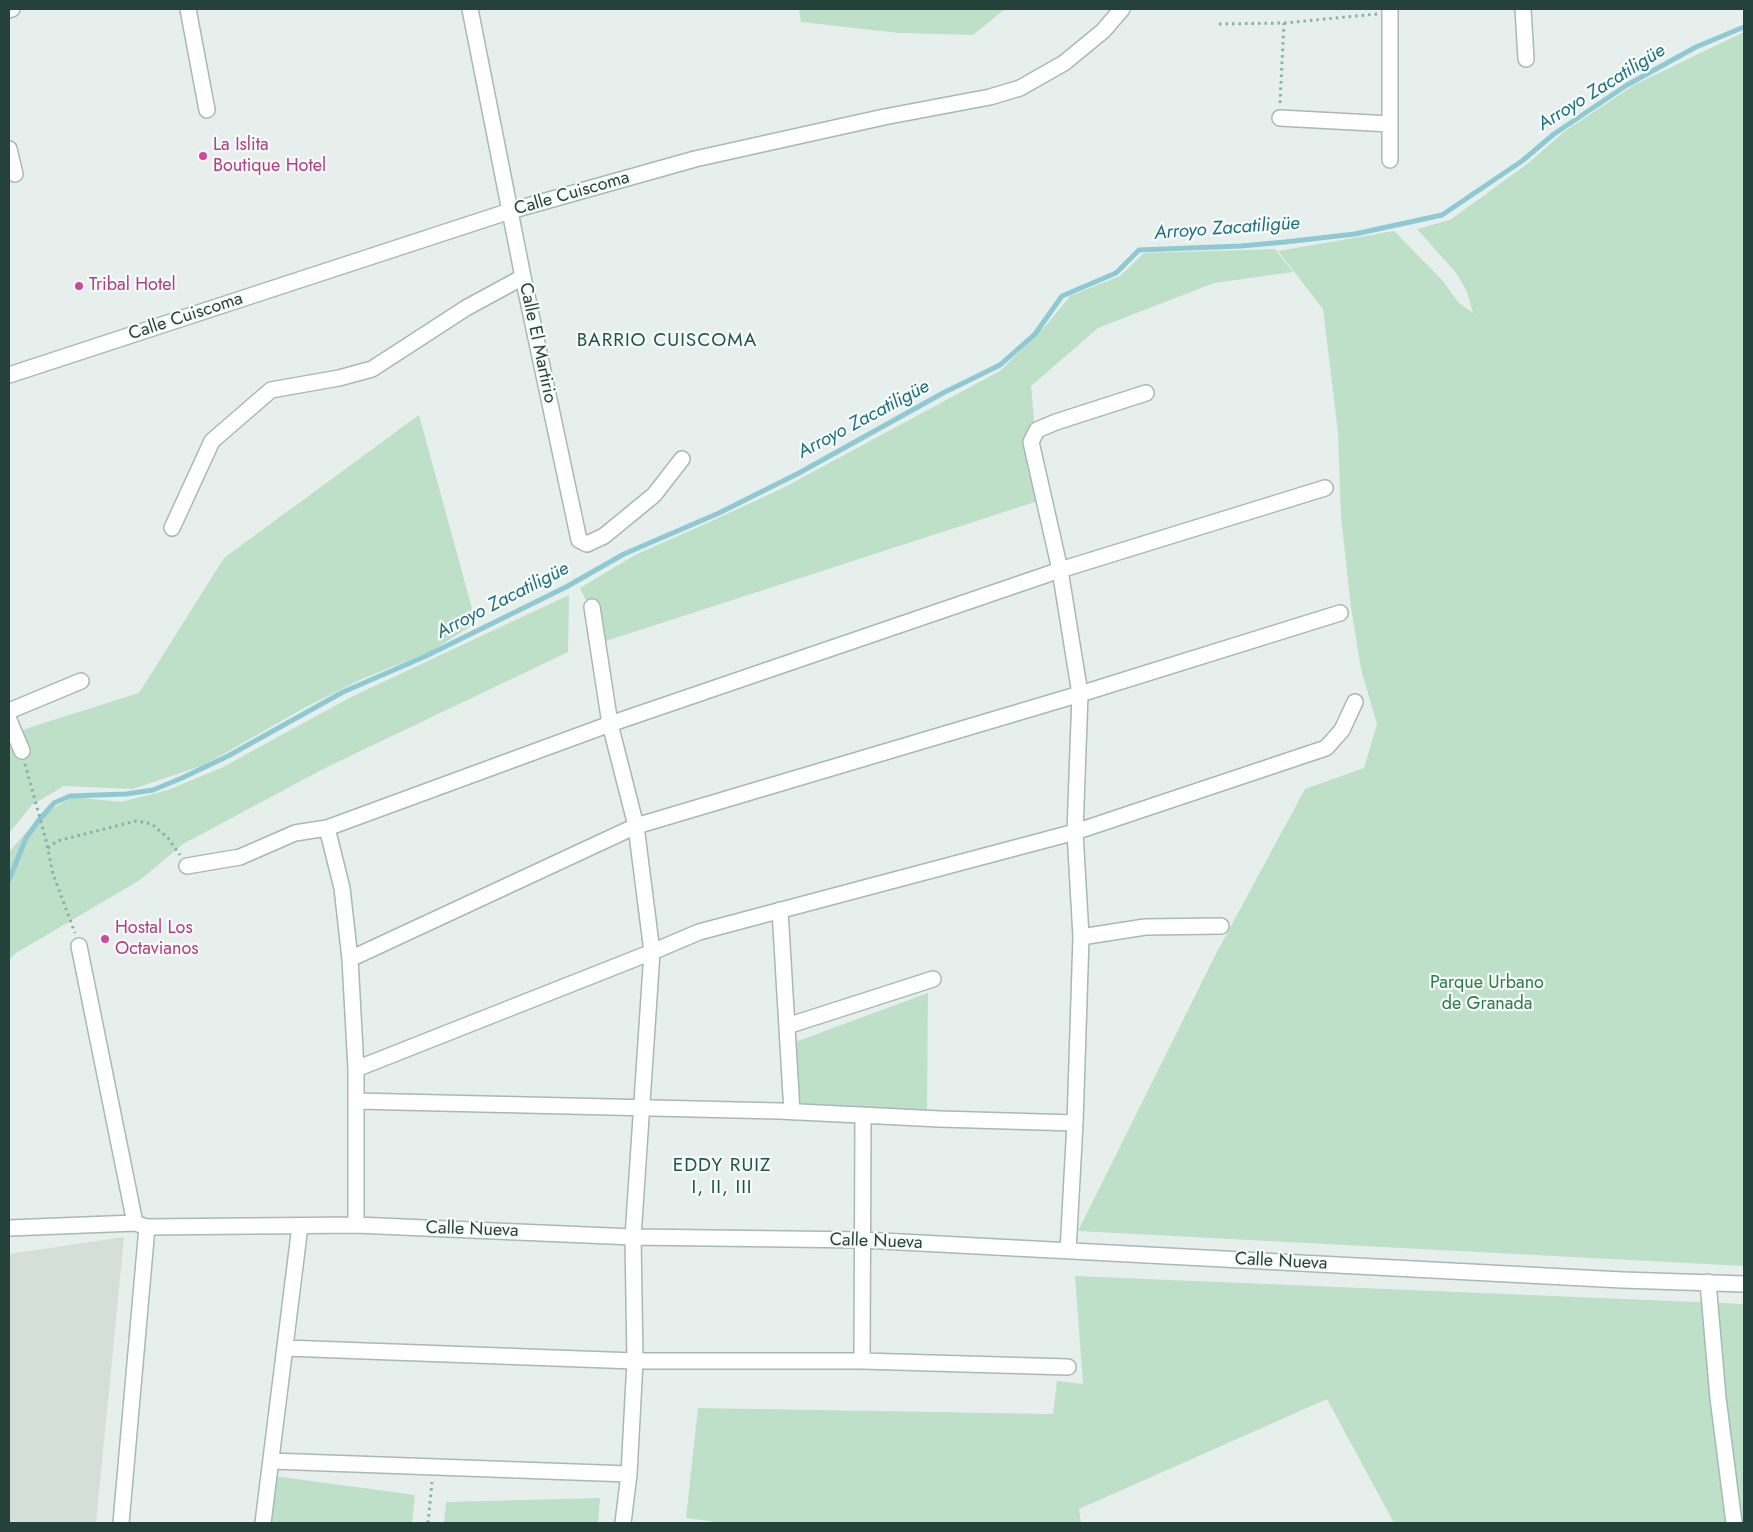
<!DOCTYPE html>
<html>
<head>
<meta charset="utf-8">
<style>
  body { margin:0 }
  #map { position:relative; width:1753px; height:1532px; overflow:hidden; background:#e6efeb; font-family:Jost,sans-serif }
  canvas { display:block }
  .frame { position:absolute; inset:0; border:10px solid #24423a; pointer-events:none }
</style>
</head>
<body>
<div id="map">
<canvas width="1753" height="1532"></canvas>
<div class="frame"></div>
</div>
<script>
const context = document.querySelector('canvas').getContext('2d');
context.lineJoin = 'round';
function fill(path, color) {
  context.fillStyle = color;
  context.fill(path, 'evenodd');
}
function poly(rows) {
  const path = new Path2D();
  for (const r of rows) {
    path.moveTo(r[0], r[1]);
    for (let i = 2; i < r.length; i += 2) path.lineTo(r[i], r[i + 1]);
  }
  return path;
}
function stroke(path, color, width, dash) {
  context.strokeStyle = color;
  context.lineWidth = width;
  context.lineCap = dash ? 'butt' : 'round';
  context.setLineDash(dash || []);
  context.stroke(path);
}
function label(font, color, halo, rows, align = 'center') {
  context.font = font + ' Jost,sans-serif';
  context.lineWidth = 4.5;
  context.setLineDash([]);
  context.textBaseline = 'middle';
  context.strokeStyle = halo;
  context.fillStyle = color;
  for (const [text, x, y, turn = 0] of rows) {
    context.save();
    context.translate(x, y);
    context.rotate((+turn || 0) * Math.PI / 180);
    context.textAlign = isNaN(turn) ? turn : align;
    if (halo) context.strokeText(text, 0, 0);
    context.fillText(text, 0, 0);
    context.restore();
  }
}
const built = poly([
  [124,1237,96,1523,9,1523,9,1254]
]);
const green = poly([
  [799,9,1005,9,973,35,899,33,801,22],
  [1744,32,1744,1266,1078,1231,1217,952,1305,789,1364,768,1377,724,1361,669,1351,607,1341,517,1338,433,1323,309,1278,251,1394,231,1442,280,1459,303,1473,313,1467,292,1457,274,1417,229,1450,220,1526,165,1565,131,1634,85],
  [1275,249,1293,272,1214,283,1098,328,1031,386,1041,500,606,641,580,588,635,555,703,525,783,488,1000,371,1048,323,1070,296,1120,276,1144,253],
  [419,415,476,623,430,652,364,678,306,707,204,765,133,789,64,786,32,805,9,833,9,734,139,693,224,558],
  [569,595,568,652,327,767,183,844,140,880,16,953,9,960,9,852,42,814,73,797,121,802,168,790,223,767,353,696],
  [928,993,927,1110,800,1105,795,1042],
  [1075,1276,1744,1304,1744,1523,1394,1523,1327,1399,1079,1509,1081,1523,724,1523,686,1518,698,1408,1053,1414,1057,1381,1083,1384],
  [274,1476,415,1495,412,1523,268,1523],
  [600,1498,598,1523,444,1523,446,1502]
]);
const stream = poly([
  [9,880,26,838,39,820,54,803,70,796,126,794,153,790,182,778,228,756,343,692,426,656,566,587,624,554,719,513,799,473,943,393,1000,365,1035,334,1062,296,1116,273,1139,250,1241,246,1285,242,1355,234,1442,215,1522,161,1554,134,1627,85,1696,47,1744,27]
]);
const path = poly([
  [1219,24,1284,23,1377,14],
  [1280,103,1284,23],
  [25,764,46,840,53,874,75,933],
  [48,848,57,841,136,821,152,824,168,838,180,855],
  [428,1523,432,1482]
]);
const minor = poly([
  [188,9,207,110],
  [470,9,523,277,579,540,587,544,604,536,654,495,682,459],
  [1523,9,1526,59],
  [9,10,12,9],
  [1280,118,1390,124],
  [9,149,15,174],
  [1390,160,1390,9],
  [9,375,510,211,695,159,884,117,990,97,1020,88,1064,63,1103,31,1122,9],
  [172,528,212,441,271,390,339,378,372,369,466,308,523,277],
  [592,607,610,724,636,826,652,952,633,1237,635,1361,629,1474,623,1523],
  [9,711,81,681],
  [9,720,22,751],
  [327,828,342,888,350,959,356,1069,356,1225],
  [187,866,240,857,295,833,327,828,610,724,1060,570,1325,488],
  [780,910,792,1112],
  [1081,937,1145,927,1221,926],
  [79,946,135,1223],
  [350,959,636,826,1080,694,1340,613],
  [787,1026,933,979],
  [356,1069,652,952,699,932,1075,832,1326,748,1342,730,1355,702],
  [356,1101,779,1111,940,1119,1075,1123],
  [9,1228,135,1223,147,1227,356,1225,633,1237,863,1240,1622,1280,1744,1284],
  [1068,1251,1075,1123,1081,937,1075,832,1080,694,1060,570,1031,442,1037,430,1056,422,1146,393],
  [1708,1282,1718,1398,1734,1523],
  [285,1348,635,1361,862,1361,1068,1367],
  [862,1361,863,1115],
  [271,1461,629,1474],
  [121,1523,147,1227],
  [263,1523,300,1226]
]);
const markers = [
  [203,156,5,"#d1479c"],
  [79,286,5,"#d1479c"],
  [105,939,5,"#d1479c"]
];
const hotelNames = [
  ["La Islita",213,146],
  ["Boutique Hotel",213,167],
  ["Tribal Hotel",89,286],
  ["Hostal Los",115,929],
  ["Octavianos",115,950]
];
const streetNames = [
  ["Calle Cuiscoma",572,194,-16],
  ["Calle Cuiscoma",186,317,-18],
  ["Calle El Martirio",537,343,78],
  ["Calle Nueva",472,1230,2],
  ["Calle Nueva",876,1242,2],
  ["Calle Nueva",1281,1262,3]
];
const parkNames = [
  ["Parque Urbano",1487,984],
  ["de Granada",1487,1005]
];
const waterNames = [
  ["Arroyo Zacatiligüe",1602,88,-32],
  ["Arroyo Zacatiligüe",1227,229,-4],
  ["Arroyo Zacatiligüe",864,420,-28],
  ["Arroyo Zacatiligüe",503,601,-27]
];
const neighbourhoodNames = [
  ["BARRIO CUISCOMA",667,341],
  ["EDDY RUIZ",722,1166],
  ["I, II, III",722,1188]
];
fill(built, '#d4dfda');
fill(green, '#bfe0c8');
stroke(stream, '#8ec9d4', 5);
stroke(minor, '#a8b8b2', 18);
stroke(path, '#86b3a5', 3, [2.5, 4]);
stroke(minor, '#fff', 15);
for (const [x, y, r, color] of markers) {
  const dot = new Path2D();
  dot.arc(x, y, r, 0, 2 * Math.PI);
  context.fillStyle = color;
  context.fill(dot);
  stroke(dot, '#f7fbf9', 2);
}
label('18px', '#b23c85', '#f7fbf9', hotelNames, 'left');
label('18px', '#24423a', '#f7fbf9', streetNames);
label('18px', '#2d7a4b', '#f7fbf9', parkNames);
label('italic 19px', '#1c6f80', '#f7fbf9', waterNames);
context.letterSpacing = '1px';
label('19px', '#1f5548', '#f7fbf9', neighbourhoodNames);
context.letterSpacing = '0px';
</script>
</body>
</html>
